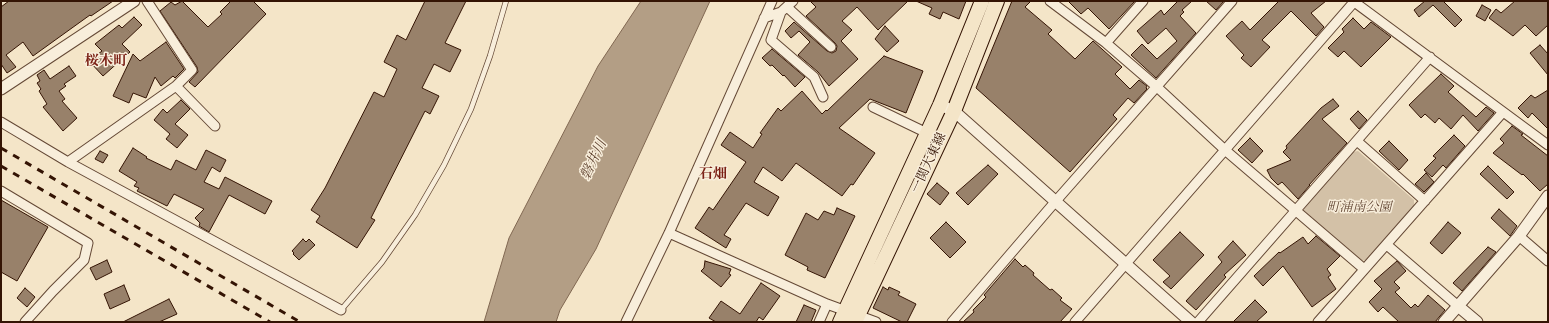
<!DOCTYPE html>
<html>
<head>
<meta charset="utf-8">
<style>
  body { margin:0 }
  #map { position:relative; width:1549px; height:323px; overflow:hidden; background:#f4e5c8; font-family:"Gentium Book Plus",serif }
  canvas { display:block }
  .frame { position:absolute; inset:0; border:2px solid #341404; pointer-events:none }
</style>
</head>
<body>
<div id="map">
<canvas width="1549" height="323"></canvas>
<div class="frame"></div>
</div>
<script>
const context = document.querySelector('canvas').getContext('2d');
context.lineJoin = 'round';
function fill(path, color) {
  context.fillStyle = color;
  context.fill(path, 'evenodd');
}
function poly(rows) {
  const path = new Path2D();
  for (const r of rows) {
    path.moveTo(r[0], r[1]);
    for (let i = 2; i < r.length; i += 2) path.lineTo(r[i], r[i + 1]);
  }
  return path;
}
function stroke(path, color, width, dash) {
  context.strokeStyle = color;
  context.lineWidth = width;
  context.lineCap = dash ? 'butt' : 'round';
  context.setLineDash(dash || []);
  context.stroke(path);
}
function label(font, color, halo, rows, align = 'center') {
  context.font = font + ' "Gentium Book Plus","Noto Serif JP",serif';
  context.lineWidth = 3;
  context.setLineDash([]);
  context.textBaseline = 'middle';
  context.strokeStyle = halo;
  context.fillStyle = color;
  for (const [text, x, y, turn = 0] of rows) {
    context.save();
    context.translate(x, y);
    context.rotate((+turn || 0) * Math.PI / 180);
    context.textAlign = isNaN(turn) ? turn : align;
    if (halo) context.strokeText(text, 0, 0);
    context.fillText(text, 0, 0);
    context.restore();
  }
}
const green = poly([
  [1358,151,1414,200,1414,207,1367,260,1359,261,1303,214,1304,209,1353,152]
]);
const water = poly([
  [641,1,710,1,596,249,560,310,556,322,484,322,509,238,598,66,641,1]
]);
const building = poly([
  [9,1,113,1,91,16,90,15,33,56,23,42,6,55,16,67,7,73,1,64,1,7,9,1],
  [182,1,208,27,222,14,220,12,231,1,253,1,266,14,195,87,189,82,198,72,197,67,160,11,171,2,175,5,182,1],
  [425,1,466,1,445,43,461,50,450,72,434,64,422,88,439,96,430,114,425,111,371,218,375,220,357,248,316,222,320,216,311,210,325,188,374,92,384,97,397,69,384,62,397,35,406,40,425,1],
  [810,1,908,1,878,30,857,7,842,21,852,30,841,41,858,59,829,86,818,72,798,55,810,42,799,31,791,38,785,31,794,22,827,51,832,53,836,51,837,46,835,43,806,16,816,7,810,1],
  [916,1,966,1,959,19,943,12,940,19,929,14,932,8,916,1],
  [1012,1,1031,1,1025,7,1052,30,1048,34,1075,59,1093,41,1122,67,1115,74,1130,89,1139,80,1147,86,1146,88,1147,89,1134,103,1128,98,1113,115,1117,119,1070,172,976,88,1012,1],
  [1068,1,1135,1,1109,29,1088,8,1081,14,1068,1],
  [1178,1,1192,1,1182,10,1184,12,1180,16,1196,33,1156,78,1131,55,1142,44,1157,59,1177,41,1166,28,1148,44,1137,31,1161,10,1164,15,1178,1],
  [1206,1,1224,1,1216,10,1206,1],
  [1279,1,1326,1,1311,13,1324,27,1316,36,1291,11,1262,40,1270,47,1251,67,1241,58,1244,55,1226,36,1242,21,1250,30,1279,1],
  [1425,1,1443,1,1462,20,1455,27,1433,5,1419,17,1414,10,1425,1],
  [1515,1,1548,1,1548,25,1536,36,1525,25,1513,36,1489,18,1496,9,1501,13,1515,1],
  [1482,5,1491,10,1485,21,1476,16,1482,5],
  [134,17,142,25,122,44,130,52,103,76,89,61,102,51,95,44,119,25,122,28,134,17],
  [1353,18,1364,29,1371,22,1391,37,1361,67,1344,51,1338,57,1328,48,1344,32,1342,29,1353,18],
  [885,26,899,41,887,52,875,39,885,26],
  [166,42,184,69,175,78,173,76,161,86,155,77,146,98,133,93,129,103,113,96,133,54,140,61,166,42],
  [1540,45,1548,54,1548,75,1530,53,1540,45],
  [772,49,805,77,795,87,784,75,783,76,772,65,770,66,762,58,772,49],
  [884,56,923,71,906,113,870,99,839,128,875,153,853,185,851,184,842,196,796,163,782,181,763,167,754,182,779,197,768,216,746,203,724,235,731,239,726,248,695,228,709,207,713,210,746,162,721,145,730,132,753,148,762,134,760,133,778,108,781,111,802,91,822,114,826,110,827,111,884,56],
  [69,66,76,76,64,84,66,86,59,91,65,99,62,101,77,118,63,131,43,107,47,104,39,91,41,89,37,83,40,81,37,75,44,70,50,79,69,66],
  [1441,74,1454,86,1448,92,1476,117,1486,107,1494,113,1478,131,1463,115,1451,129,1439,118,1435,123,1425,114,1421,118,1409,105,1441,74],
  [1548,90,1548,129,1532,113,1528,118,1518,108,1531,95,1535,98,1548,90],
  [1333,99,1339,106,1322,119,1347,143,1309,185,1310,185,1298,199,1282,182,1278,185,1271,178,1267,170,1291,160,1283,152,1287,148,1286,146,1321,108,1333,99],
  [181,100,190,109,175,124,188,135,177,148,166,139,170,134,154,120,163,109,167,113,181,100],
  [1358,111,1367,120,1359,129,1350,119,1358,111],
  [1512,126,1523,134,1521,135,1548,156,1548,184,1540,191,1523,174,1522,175,1493,153,1504,143,1500,139,1512,126],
  [1454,135,1465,146,1446,168,1443,165,1432,177,1424,170,1436,158,1433,156,1454,135],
  [1250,138,1263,151,1252,163,1238,150,1250,138],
  [1389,141,1408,160,1399,170,1379,151,1389,141],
  [133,148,147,157,146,158,171,170,176,160,196,170,206,150,226,160,220,172,212,167,204,182,219,189,225,177,272,201,265,214,229,195,209,232,199,226,200,223,195,218,204,209,174,194,167,206,137,191,139,188,134,186,137,182,119,171,133,148],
  [100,151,108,155,103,163,95,159,100,151],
  [988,165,998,174,968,205,956,193,988,165],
  [1488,166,1514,192,1507,199,1480,174,1488,166],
  [1426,173,1434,182,1424,192,1415,184,1426,173],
  [937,183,949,193,940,205,927,194,937,183],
  [1,200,48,227,17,281,1,272,1,200],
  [837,208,855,216,825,278,807,270,808,267,785,255,806,213,818,220,824,211,834,215,837,208],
  [1499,209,1517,226,1510,236,1491,218,1499,209],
  [946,222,966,242,950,258,930,238,946,222],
  [1448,222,1461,233,1442,254,1430,243,1448,222],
  [1180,232,1204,255,1171,289,1163,282,1170,276,1153,260,1180,232],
  [1316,236,1340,256,1327,269,1331,275,1328,277,1336,289,1312,307,1283,266,1263,286,1254,276,1279,252,1280,253,1303,237,1308,244,1316,236],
  [303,239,306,242,309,239,315,245,299,260,293,254,294,253,292,251,303,239],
  [1233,241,1246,255,1224,275,1226,277,1196,310,1186,301,1222,262,1218,257,1233,241],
  [1488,247,1496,252,1462,291,1453,283,1488,247],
  [1015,259,1023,267,1025,265,1034,273,1033,275,1050,290,1052,289,1062,298,1060,300,1072,309,1060,322,963,322,974,312,973,310,986,297,984,295,1015,259],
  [107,260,112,272,96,280,90,268,107,260],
  [705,261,731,269,729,274,731,275,721,287,701,271,704,268,705,261],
  [1397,261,1406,271,1394,282,1400,288,1395,292,1411,308,1415,304,1418,307,1428,295,1445,310,1435,322,1399,322,1383,307,1378,312,1369,302,1382,289,1374,281,1397,261],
  [761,283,780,296,763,320,759,317,756,322,716,322,709,318,721,301,740,314,761,283],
  [124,285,130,300,110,309,104,294,124,285],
  [883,287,888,290,889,287,900,292,898,295,916,304,907,322,902,322,873,308,883,287],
  [25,288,35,297,27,307,17,298,25,288],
  [169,299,177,314,159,322,123,322,169,299],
  [1255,300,1267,312,1256,322,1233,322,1255,300],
  [804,305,816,310,811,322,796,322,804,305]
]);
const service = poly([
  [341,310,382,262,415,215,444,165,471,109,490,56,506,1]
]);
const minor = poly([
  [1050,1,1106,43,1157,87,1225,150,1364,269],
  [1353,1,1548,145],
  [787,7,831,47],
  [781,12,771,40,814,77,823,97],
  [764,18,781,12,793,1],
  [1106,43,1143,1],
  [176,86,215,126],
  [873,107,927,133],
  [1,122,68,162,341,310],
  [1357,141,1425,201],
  [68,162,176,86,192,70,147,1],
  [1,191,88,243,84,260,53,291,25,322],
  [669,233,827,304,876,322],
  [1519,236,1548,261],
  [1387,245,1458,306],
  [626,322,669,233,772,1],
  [819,322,827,304],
  [952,322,1055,202,1232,1],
  [1075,322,1354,2],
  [1198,322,1430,57],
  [1318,322,1503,112]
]);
const tertiary = poly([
  [1,89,134,1],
  [940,105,954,111,1191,322],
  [1458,306,1477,322],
  [1444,322,1519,236,1548,196]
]);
const primary = poly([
  [840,322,940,105,982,1],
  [855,322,954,111,997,1]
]);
const rail = poly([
  [1,148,300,322],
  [1,166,270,322]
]);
const streetNames = [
  ["一関大東線",929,163,-65]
];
const parkNames = [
  ["町浦南公園",1359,208]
];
const neighbourhoodNames = [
  ["桜木町",106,61],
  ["石畑",713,174]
];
const waterNames = [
  ["磐井川",594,160,-65]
];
fill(green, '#d3c1a7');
fill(water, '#b39e85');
stroke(water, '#806751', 1);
fill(building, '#98816a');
stroke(building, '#341404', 1);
stroke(service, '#644835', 6);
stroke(minor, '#644835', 11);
stroke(tertiary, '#644835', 13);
stroke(primary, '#341404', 16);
stroke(service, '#f8eedb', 4.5);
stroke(minor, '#f8eedb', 9);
stroke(tertiary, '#f8eedb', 11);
stroke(primary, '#f4e5c8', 14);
stroke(rail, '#341404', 3, [7, 7]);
label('13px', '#341404', '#f8eedb', streetNames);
label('italic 13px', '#644835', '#f8eedb', parkNames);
label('bold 14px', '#7a1f14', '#f8eedb', neighbourhoodNames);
label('italic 14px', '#674b38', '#f8eedb', waterNames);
</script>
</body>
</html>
